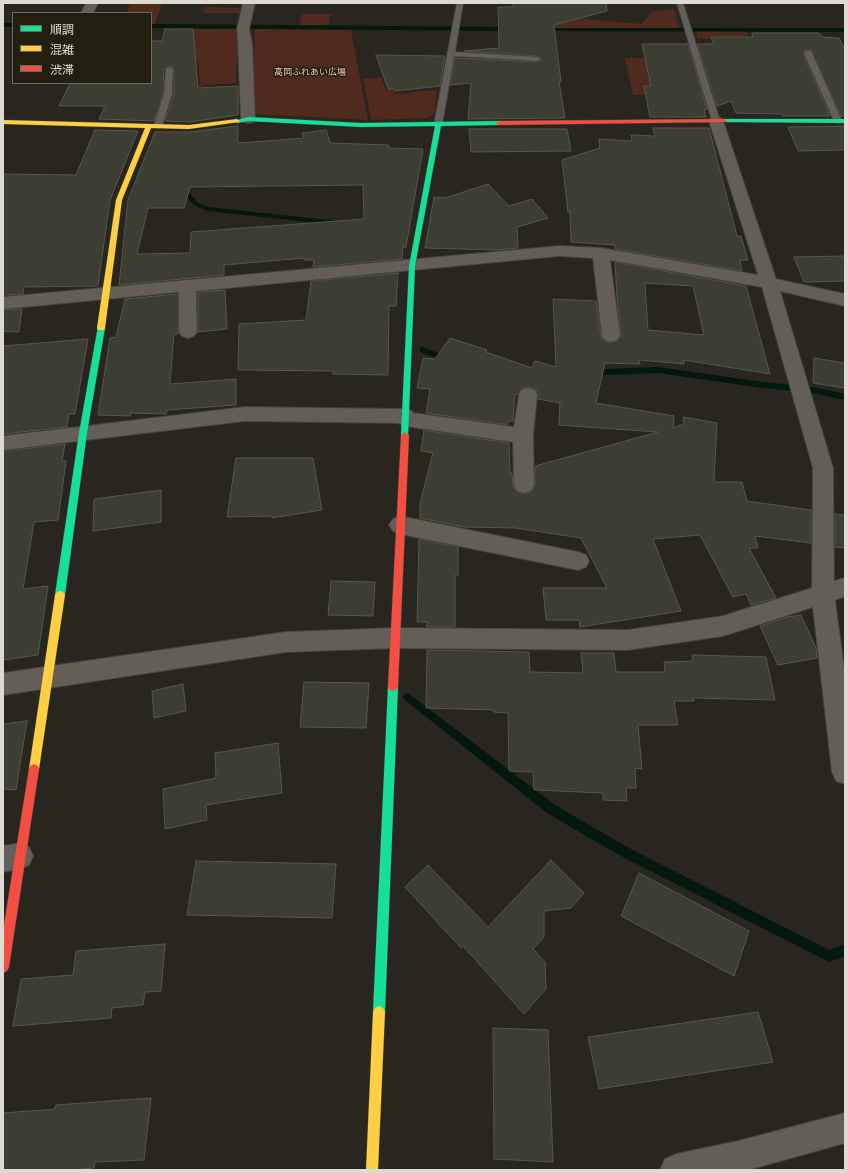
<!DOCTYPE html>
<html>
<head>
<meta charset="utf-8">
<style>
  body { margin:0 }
  #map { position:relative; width:848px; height:1173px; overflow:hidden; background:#28261e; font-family:Roboto,"Noto Sans JP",sans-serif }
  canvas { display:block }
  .frame { position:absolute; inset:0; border:4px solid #dcdad1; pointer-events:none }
  .legend { position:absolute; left:12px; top:12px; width:140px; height:72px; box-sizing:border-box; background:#221f11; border:1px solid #6c6a5e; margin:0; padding:5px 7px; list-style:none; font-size:12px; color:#dcdad1 }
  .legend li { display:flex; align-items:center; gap:8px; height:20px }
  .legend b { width:20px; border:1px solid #6c6a5e }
</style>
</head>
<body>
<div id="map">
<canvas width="848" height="1173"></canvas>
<div class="frame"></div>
<ul class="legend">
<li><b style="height:5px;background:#16e098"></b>順調</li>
<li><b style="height:5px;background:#ffcf43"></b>混雑</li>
<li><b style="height:5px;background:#f24e42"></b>渋滞</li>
</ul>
</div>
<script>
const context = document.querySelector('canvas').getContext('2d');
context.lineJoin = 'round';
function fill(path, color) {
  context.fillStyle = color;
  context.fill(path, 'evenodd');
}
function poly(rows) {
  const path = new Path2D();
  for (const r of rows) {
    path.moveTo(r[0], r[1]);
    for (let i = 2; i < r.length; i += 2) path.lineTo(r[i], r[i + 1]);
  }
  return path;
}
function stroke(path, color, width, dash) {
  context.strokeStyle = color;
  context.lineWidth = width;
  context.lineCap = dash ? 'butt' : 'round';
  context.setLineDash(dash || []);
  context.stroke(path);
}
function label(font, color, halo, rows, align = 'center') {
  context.font = font + ' Roboto,"Noto Sans JP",sans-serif';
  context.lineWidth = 3;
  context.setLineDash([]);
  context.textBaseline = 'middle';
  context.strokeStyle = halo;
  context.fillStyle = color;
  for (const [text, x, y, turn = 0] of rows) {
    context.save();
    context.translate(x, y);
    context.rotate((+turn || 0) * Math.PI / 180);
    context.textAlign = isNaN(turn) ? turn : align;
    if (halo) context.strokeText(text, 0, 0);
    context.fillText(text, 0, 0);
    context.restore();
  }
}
const green = poly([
  [130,3,162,3,155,24,151,24,151,13,127,13],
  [205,7,242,8,241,13,203,13],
  [674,9,680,29,554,28,552,16,642,24,651,12],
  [302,14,331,14,329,25,300,25],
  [186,29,238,29,236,83,200,86,198,60,177,60],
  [255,29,351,30,368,120,253,114],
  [696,31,746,31,748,36,710,36,711,39,698,39],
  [625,58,690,58,668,95,633,95],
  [381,77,386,90,393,90,395,94,437,90,435,113,427,118,371,120,363,79]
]);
const stream = poly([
  [3,23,13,23,13,27,3,27,3,23],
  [151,24,510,27,513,29,510,31,151,28,151,24],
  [540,28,845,28,845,32,542,31,540,30,540,28],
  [176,190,187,190,198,203,208,207,337,221,340,223,337,225,207,211,194,205,183,193,176,192,176,190],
  [423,347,452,358,453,360,449,363,420,352,420,348,423,347],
  [593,365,605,369,658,367,763,382,813,387,845,394,845,400,813,393,763,388,658,373,605,375,590,370,590,366,593,365],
  [408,693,555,805,627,847,829,950,845,944,845,956,829,962,825,960,619,855,547,813,405,700,403,697,405,694,408,693]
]);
const building = poly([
  [513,3,606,3,607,11,554,25,561,82,559,82,565,118,468,119,471,83,450,85,455,58,537,62,542,60,537,56,464,51,499,48,498,7,513,7,513,3],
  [165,29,193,29,198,88,238,86,238,115,189,122,165,121,174,94,174,70,172,66,164,68,163,94,154,121,99,119,105,106,59,106,70,83,151,83,151,41,162,41,165,29],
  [752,33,819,33,822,37,839,38,845,50,845,116,841,116,811,50,805,50,803,54,830,116,783,116,782,114,736,113,731,101,717,106,697,44,714,44,711,37,753,37,752,33],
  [642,44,688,44,707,109,704,110,706,117,650,117,644,86,651,86,642,44],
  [376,55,445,56,440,86,395,91,394,89,388,89,376,55],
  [238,126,238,143,304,138,302,133,326,130,330,143,389,145,389,148,423,149,406,247,403,247,402,259,313,267,314,260,305,260,305,258,224,265,224,275,119,285,128,200,155,132,189,132,238,126],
  [363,185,364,219,191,232,190,253,137,254,148,208,184,208,190,187,363,185],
  [845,126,845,150,798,151,788,127,845,126],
  [653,128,709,128,737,236,741,236,748,260,740,260,742,271,615,249,615,245,571,242,570,211,568,212,562,160,600,148,599,139,632,141,631,135,655,136,653,128],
  [469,129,567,129,571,151,471,152,469,129],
  [95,130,138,131,110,200,98,286,24,287,23,294,3,295,3,174,76,175,95,130],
  [488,184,509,206,532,199,548,218,517,227,518,248,497,250,425,248,434,197,445,198,488,184],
  [845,256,845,281,804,282,794,257,845,256],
  [615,262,746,286,770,374,684,360,684,364,639,360,640,364,605,363,596,403,674,416,673,428,684,424,683,417,717,423,714,482,742,482,747,501,811,510,811,543,755,536,758,548,749,548,776,598,751,605,746,594,733,597,700,535,653,539,681,611,580,627,579,620,546,620,543,588,607,588,581,538,515,528,464,527,420,518,420,503,433,453,421,451,424,430,509,443,510,473,512,473,513,486,517,492,524,494,531,492,535,486,535,466,658,432,559,425,560,403,538,399,536,389,528,387,521,389,518,395,515,394,513,421,508,421,508,425,426,413,430,389,417,388,423,358,435,359,450,338,487,350,486,352,532,368,535,361,556,367,553,299,596,301,601,337,605,341,611,343,617,341,621,336,617,298,615,262],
  [645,283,693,286,704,335,648,330,645,283],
  [398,273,396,306,389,306,388,375,333,374,333,371,238,370,239,324,306,320,311,281,398,273],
  [225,290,227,329,198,332,198,292,225,290],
  [178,294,178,334,174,334,170,384,236,379,236,405,167,410,166,414,131,413,130,416,98,415,110,338,116,337,125,299,178,294],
  [22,309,19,332,3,331,3,310,22,309],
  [88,339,75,414,69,414,67,427,3,434,3,346,88,339],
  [814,358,845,363,845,388,813,383,814,358],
  [65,444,62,461,66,461,58,520,34,522,23,589,48,586,38,655,3,660,3,451,65,444],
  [236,458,313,458,322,510,272,518,272,516,227,517,236,458],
  [161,490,161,522,93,531,94,499,161,490],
  [835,514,845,515,845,548,835,547,835,514],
  [419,539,458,547,458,575,455,575,455,627,427,627,427,622,417,622,419,539],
  [331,581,375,582,373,616,328,615,331,581],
  [801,615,816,648,817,658,778,665,760,626,787,617,801,615],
  [427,650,529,652,530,672,583,673,581,653,614,653,616,672,665,672,664,662,693,661,692,655,766,657,775,700,693,698,694,701,674,701,678,725,638,725,642,769,635,768,636,788,626,788,627,801,603,800,603,793,534,790,533,772,509,771,508,713,494,712,494,710,426,708,427,650],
  [304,682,369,683,366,728,300,727,304,682],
  [183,684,186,711,154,718,152,691,183,684],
  [27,721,16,790,3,789,3,724,27,721],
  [278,743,282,793,206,805,207,820,165,829,163,789,216,778,215,753,278,743],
  [551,860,584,893,571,908,544,911,544,937,533,949,545,962,546,989,524,1014,463,946,461,948,405,887,428,865,488,927,551,860],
  [196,861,336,864,332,918,187,915,196,861],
  [639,873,749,931,734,976,621,916,639,873],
  [165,944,161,991,145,992,143,1005,112,1008,111,1018,13,1026,21,979,73,975,76,951,165,944],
  [758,1012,773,1062,599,1089,588,1037,758,1012],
  [493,1028,548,1030,553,1162,494,1159,493,1028],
  [151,1098,144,1160,95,1162,94,1168,73,1170,3,1170,3,1113,55,1109,56,1105,151,1098]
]);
const lane = poly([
  [457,3,463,3,455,52,537,57,541,59,537,61,454,56,442,125,438,127,434,125,457,3],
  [677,3,683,3,720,121,719,123,713,123,712,121,677,3],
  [805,51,811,51,812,53,842,121,841,123,835,123,834,121,804,53,805,51],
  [166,68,172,68,173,70,172,94,162,126,158,128,154,126,164,94,166,68]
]);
const street = poly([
  [86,3,98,3,93,13,81,13,86,3],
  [243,3,255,3,249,29,252,43,255,119,253,122,248,123,243,122,241,119,238,43,237,29,243,3],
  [716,117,721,118,723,121,776,279,845,294,845,306,780,291,833,468,834,581,845,578,845,596,835,600,845,677,845,784,836,781,832,772,813,607,723,636,628,650,395,648,286,652,3,695,3,673,286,632,395,628,628,630,723,616,812,588,813,468,762,287,610,260,620,336,617,340,611,342,605,340,602,336,593,258,559,256,196,291,197,332,194,336,188,338,182,336,179,332,179,292,3,309,3,297,559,246,601,248,758,275,709,121,711,118,716,117],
  [528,388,535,390,537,395,533,436,534,485,531,491,524,493,517,491,514,485,513,442,405,426,398,423,245,421,3,450,3,436,245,407,405,409,412,411,413,413,514,427,519,395,521,390,528,388],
  [400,516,578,552,586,555,589,561,586,567,578,570,400,534,393,531,389,525,393,519,400,516],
  [20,843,29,847,33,856,29,865,20,869,3,872,3,846,20,843],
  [845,1113,845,1143,748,1170,660,1170,665,1159,676,1154,738,1141,845,1113]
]);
const fast = poly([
  [248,117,361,123,499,121,502,123,499,125,441,126,415,266,408,437,402,437,401,435,409,266,435,126,361,127,248,121,237,123,234,121,248,117],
  [724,119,845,119,845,123,722,122,722,120,724,119],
  [98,326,104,326,105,328,87,433,65,595,63,598,60,599,57,598,55,595,79,433,98,326],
  [393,683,396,684,398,687,385,1012,383,1016,379,1018,375,1016,373,1012,388,687,390,684,393,683]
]);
const slow = poly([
  [237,119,240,121,239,122,189,129,151,128,122,200,105,328,104,330,98,330,97,328,116,200,145,128,3,124,3,120,189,125,237,119],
  [60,591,63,592,65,595,39,769,38,772,34,774,30,772,29,769,55,595,57,592,60,591],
  [379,1006,383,1008,385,1012,378,1170,366,1170,373,1012,375,1008,379,1006]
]);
const jam = poly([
  [724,119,726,120,726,122,499,125,496,123,499,121,724,119],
  [405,432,409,435,398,687,396,690,393,691,390,690,388,687,401,435,405,432],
  [34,764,38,766,39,769,9,967,7,971,3,973,3,931,29,769,30,766,34,764]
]);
const farParknames = [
  ["高岡ふれあい広場",310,73]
];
fill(green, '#502a1f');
fill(stream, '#04180b');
fill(building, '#3b3e31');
stroke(building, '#565650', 1);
stroke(lane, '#44423b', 2);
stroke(street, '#44423b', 2);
stroke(fast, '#44423b', 1);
stroke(slow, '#44423b', 1);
stroke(jam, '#44423b', 1);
fill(lane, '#645e58');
fill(street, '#645e58');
fill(fast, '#16e098');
fill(slow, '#ffcf43');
fill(jam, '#f24e42');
label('9px', '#f9c4b5', '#221f11', farParknames);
</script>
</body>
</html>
